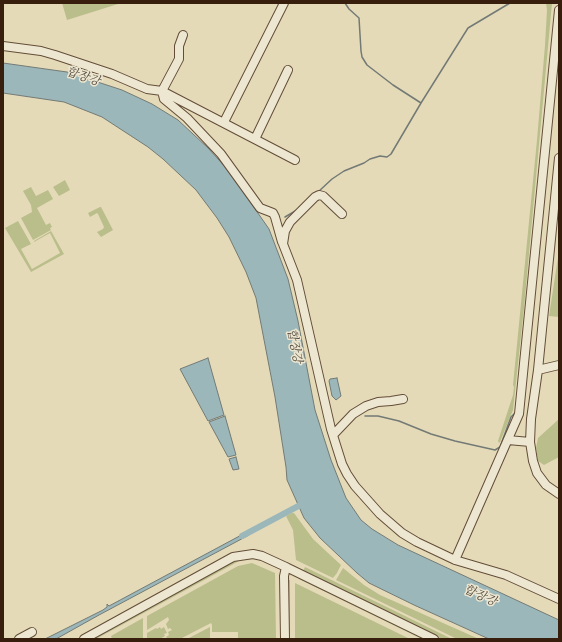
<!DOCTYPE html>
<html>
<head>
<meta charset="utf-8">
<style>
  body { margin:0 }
  #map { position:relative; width:562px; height:642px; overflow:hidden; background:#e4dab8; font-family:"IM FELL Great Primer",serif }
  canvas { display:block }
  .frame { position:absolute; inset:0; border:4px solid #381e0d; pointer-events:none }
</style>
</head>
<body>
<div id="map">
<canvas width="562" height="642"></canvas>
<div class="frame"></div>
</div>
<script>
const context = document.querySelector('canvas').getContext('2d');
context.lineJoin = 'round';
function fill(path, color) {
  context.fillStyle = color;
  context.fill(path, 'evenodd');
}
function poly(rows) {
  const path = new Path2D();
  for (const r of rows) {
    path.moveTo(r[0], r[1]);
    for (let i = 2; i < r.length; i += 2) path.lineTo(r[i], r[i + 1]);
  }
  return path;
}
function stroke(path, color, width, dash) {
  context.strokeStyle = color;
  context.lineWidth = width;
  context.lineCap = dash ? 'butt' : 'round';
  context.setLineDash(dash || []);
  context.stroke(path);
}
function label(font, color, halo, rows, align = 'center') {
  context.font = font + ' "IM FELL Great Primer","Noto Serif KR",serif';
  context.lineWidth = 3;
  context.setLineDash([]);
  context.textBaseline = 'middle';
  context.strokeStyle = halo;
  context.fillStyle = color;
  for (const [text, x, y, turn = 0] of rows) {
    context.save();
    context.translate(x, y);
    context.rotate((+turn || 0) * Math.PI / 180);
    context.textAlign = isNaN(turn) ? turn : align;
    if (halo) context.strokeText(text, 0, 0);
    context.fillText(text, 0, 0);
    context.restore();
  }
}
const green = poly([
  [62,3,118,3,118,4,67,20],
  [546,3,552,3,524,308,513,410,500,442,499,443,498,441,513,395,514,387,513,385,537,140,545,45,547,10],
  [65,180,70,190,59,196,53,187],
  [31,187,36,196,48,190,53,199,37,208,46,225,50,223,52,227,50,228,51,230,33,240,21,218,32,212,31,205,23,191],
  [100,207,101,207,113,230,101,237,97,232,103,229,104,227,98,214,97,213,90,217,88,213],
  [18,221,31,244,21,249,32,269,60,253,50,233,34,242,34,241,51,231,64,254,31,272,5,228],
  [559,251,559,317,549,316],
  [559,419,559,457,544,465,538,461,536,448,538,438],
  [292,513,294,513,313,539,341,565,337,573,333,578,296,560,293,530,286,516],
  [244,558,257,558,281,570,257,559,241,560,96,639,92,639,234,561],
  [252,563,275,573,276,639,238,639,238,632,212,632,212,625,211,623,180,639,168,639,166,637,169,635,168,632,172,630,170,628,168,629,166,624,169,620,168,617,147,630,147,616,238,566],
  [305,567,452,639,441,639,303,571],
  [343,568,364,585,380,595,479,639,457,639,336,580],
  [300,577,426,639,422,639,299,579],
  [288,580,290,580,290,639,288,639],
  [295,583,410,639,295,639],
  [143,618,143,639,112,639,111,636],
  [160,627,161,629,164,627,167,633,164,634,165,636,160,639,147,639,147,633,156,628,157,629],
  [210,627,210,639,187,639]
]);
const water = poly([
  [3,63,67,72,122,90,152,104,178,120,208,148,228,170,269,229,288,279,298,321,315,410,331,460,346,498,361,520,372,529,398,545,559,620,559,639,489,639,414,605,369,583,357,573,320,538,304,518,287,480,286,467,275,397,256,298,246,272,229,237,217,218,196,190,163,159,148,147,102,117,64,102,3,93,3,63],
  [208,358,224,415,208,421,180,369,208,358],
  [337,378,341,396,336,400,332,396,329,381,330,379,337,378],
  [225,416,236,455,228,457,209,422,225,416],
  [236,457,239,469,233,470,229,459,236,457],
  [247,532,249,535,99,615,56,639,45,639,103,610,107,607,107,604,109,606,247,532]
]);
const stream = poly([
  [345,3,349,9,359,18,361,51,362,57,367,65,393,85,421,103],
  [318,192,332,179,344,171,364,163,370,159,380,156,387,157,391,154,421,103,468,28,510,3],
  [285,217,297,210],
  [365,416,378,416,399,421,431,434,455,441,495,450,500,447,511,417,515,413]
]);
const canal = poly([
  [242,536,304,503]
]);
const minor = poly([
  [183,35,179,46,179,59,162,91,164,99,187,118,221,154,260,208,273,213,275,217,282,242],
  [3,46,41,51,55,55,112,74,147,89,162,91,295,160],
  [224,122,284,3],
  [255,139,288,70],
  [559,158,538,370,531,419,530,442,533,461,537,473,546,485,559,494],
  [342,214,323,196,319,195,315,197,290,222,285,231,283,244,297,280,331,429,342,464,347,474,355,486,380,514,402,533,417,542,455,560,506,575,559,599],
  [538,370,559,365],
  [333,435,353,414,366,406,378,402,391,401,403,399],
  [508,440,530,442],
  [455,560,519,414,559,10],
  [19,639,32,632],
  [84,639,233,557,253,554,262,556,286,567,434,639],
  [285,639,284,576,286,567]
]);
const waterNames = [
  ["합장강",83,77,18],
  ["합장강",294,346,79],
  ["합장강",480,596,24]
];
fill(green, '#babe8b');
fill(water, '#9bb7ba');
stroke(water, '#737a75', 1);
stroke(stream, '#737a75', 1.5);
stroke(canal, '#9bb7ba', 6);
stroke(minor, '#634d38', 10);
stroke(minor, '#ede7d1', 8);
label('italic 12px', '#564c41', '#ede7d1', waterNames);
</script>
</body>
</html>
